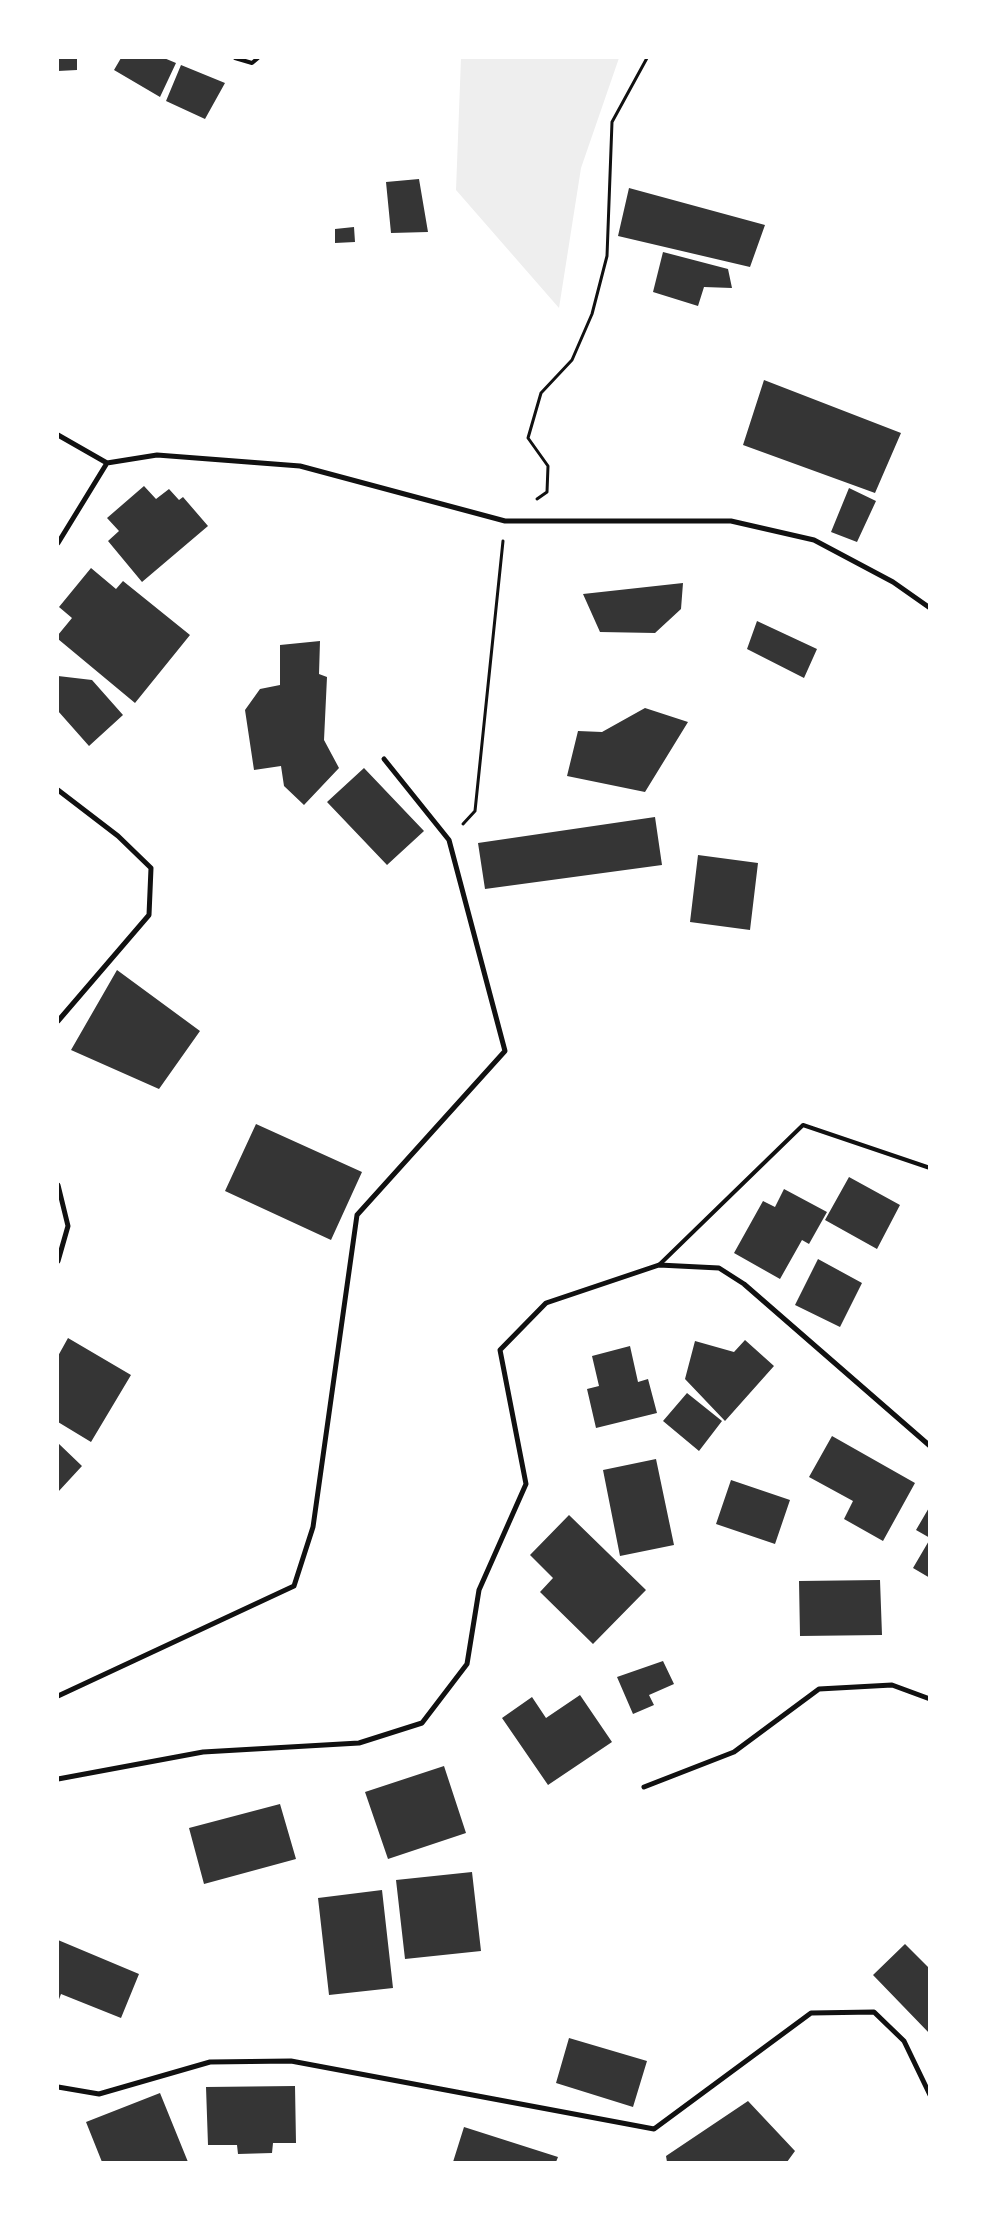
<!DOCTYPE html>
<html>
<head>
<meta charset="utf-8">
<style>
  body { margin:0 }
  #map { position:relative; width:987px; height:2220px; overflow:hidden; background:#fff; font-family:Quicksand,sans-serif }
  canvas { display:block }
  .frame { position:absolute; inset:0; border:59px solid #fff; pointer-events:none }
</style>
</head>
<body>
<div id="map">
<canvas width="987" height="2220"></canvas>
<div class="frame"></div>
</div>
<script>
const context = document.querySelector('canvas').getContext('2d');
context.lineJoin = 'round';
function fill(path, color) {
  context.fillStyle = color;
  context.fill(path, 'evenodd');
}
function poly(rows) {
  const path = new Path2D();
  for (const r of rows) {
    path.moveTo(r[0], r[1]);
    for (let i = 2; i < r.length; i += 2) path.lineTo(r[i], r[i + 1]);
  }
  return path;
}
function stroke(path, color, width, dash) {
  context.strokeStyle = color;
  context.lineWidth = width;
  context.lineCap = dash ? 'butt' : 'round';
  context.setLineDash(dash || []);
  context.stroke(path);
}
const green = poly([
  [461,58,619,58,581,168,559,308,456,190]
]);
const building = poly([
  [58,58,77,58,77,70,58,71],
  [121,58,164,58,176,63,160,97,114,70],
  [181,65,225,83,205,119,166,101],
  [419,179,428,232,391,233,386,182],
  [629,188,765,225,750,267,618,236],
  [354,227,355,242,335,243,335,229],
  [663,252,728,269,732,288,704,287,698,306,653,292],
  [764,380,901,433,875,493,743,445],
  [144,486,156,499,169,489,179,500,183,497,208,526,142,582,108,541,119,531,107,518],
  [849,488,876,501,857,542,831,532],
  [91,568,116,589,123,581,190,635,135,703,58,639,58,635,72,618,59,607],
  [683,583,681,609,655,633,600,632,583,594],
  [757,621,817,649,804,678,747,649],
  [320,641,319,674,327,677,324,740,339,768,304,805,284,786,281,766,254,770,245,710,260,689,280,685,280,645],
  [58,676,92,680,123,715,89,746,58,711],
  [645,708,688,722,645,792,567,776,578,731,602,732],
  [364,768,424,831,387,865,327,802],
  [655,817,662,865,485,889,478,843],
  [698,855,758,863,750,930,690,922],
  [117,970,200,1031,159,1089,71,1050],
  [256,1124,362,1172,331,1240,225,1191],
  [849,1177,900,1205,877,1249,825,1220],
  [784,1189,827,1212,809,1244,802,1240,780,1279,734,1253,763,1201,775,1207],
  [818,1259,862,1283,840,1327,795,1305],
  [68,1338,131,1375,91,1442,58,1422,58,1356],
  [745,1340,774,1366,725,1421,685,1379,695,1341,734,1352],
  [630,1346,638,1382,648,1379,657,1413,596,1428,587,1389,599,1386,592,1356],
  [687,1393,722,1421,699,1451,663,1421],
  [832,1436,915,1483,883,1541,844,1519,853,1501,809,1477],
  [58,1443,82,1466,58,1492],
  [656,1459,674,1545,620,1556,603,1470],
  [731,1480,790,1500,775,1544,716,1524],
  [930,1506,930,1538,916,1530],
  [569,1515,646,1590,593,1644,540,1592,553,1578,530,1555],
  [930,1539,930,1578,913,1568],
  [880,1580,882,1635,800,1636,799,1581],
  [663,1661,674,1684,649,1695,654,1705,633,1714,617,1677],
  [580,1695,612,1742,548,1785,502,1718,532,1697,546,1718],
  [444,1766,466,1833,388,1859,365,1792],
  [280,1804,296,1859,204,1884,189,1828],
  [472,1872,481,1951,405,1959,396,1880],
  [382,1890,393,1988,329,1995,318,1898],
  [58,1940,139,1974,121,2018,61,1994,58,2002],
  [905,1944,930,1969,930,2034,873,1975],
  [569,2038,647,2061,633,2107,556,2083],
  [295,2086,296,2143,273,2143,272,2153,238,2154,237,2145,208,2145,206,2087],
  [160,2093,188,2162,102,2162,86,2122],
  [748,2101,795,2151,787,2162,667,2162,666,2156],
  [464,2127,558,2157,556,2162,453,2162]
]);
const path = poly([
  [537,499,547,492,548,466,528,438,541,393,572,360,592,314,607,256,612,122,647,58],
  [463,824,475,811,503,541]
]);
const service = poly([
  [235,58,252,63,258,58],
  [659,1265,803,1125,930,1168]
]);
const minor = poly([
  [58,435,107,463],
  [58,543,107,463,157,455,300,466,505,521,731,521,814,540,893,582,930,608],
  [58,790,118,836,151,868,149,915,58,1021],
  [58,1185,68,1226,58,1261],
  [58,1696,294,1586,313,1527,357,1215,505,1051,449,840,384,759],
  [58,1779,203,1752,359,1743,422,1723,467,1664,479,1590,526,1484,500,1350,546,1303,659,1265,719,1268,744,1284,930,1446],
  [644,1787,734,1752,819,1689,892,1685,930,1699],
  [58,2087,99,2094,210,2062,291,2061,654,2129,811,2013,874,2012,904,2041,930,2095]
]);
fill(green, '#eee');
fill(building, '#353535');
stroke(path, '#111', 3);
stroke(service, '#111', 4);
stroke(minor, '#111', 5);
</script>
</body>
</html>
